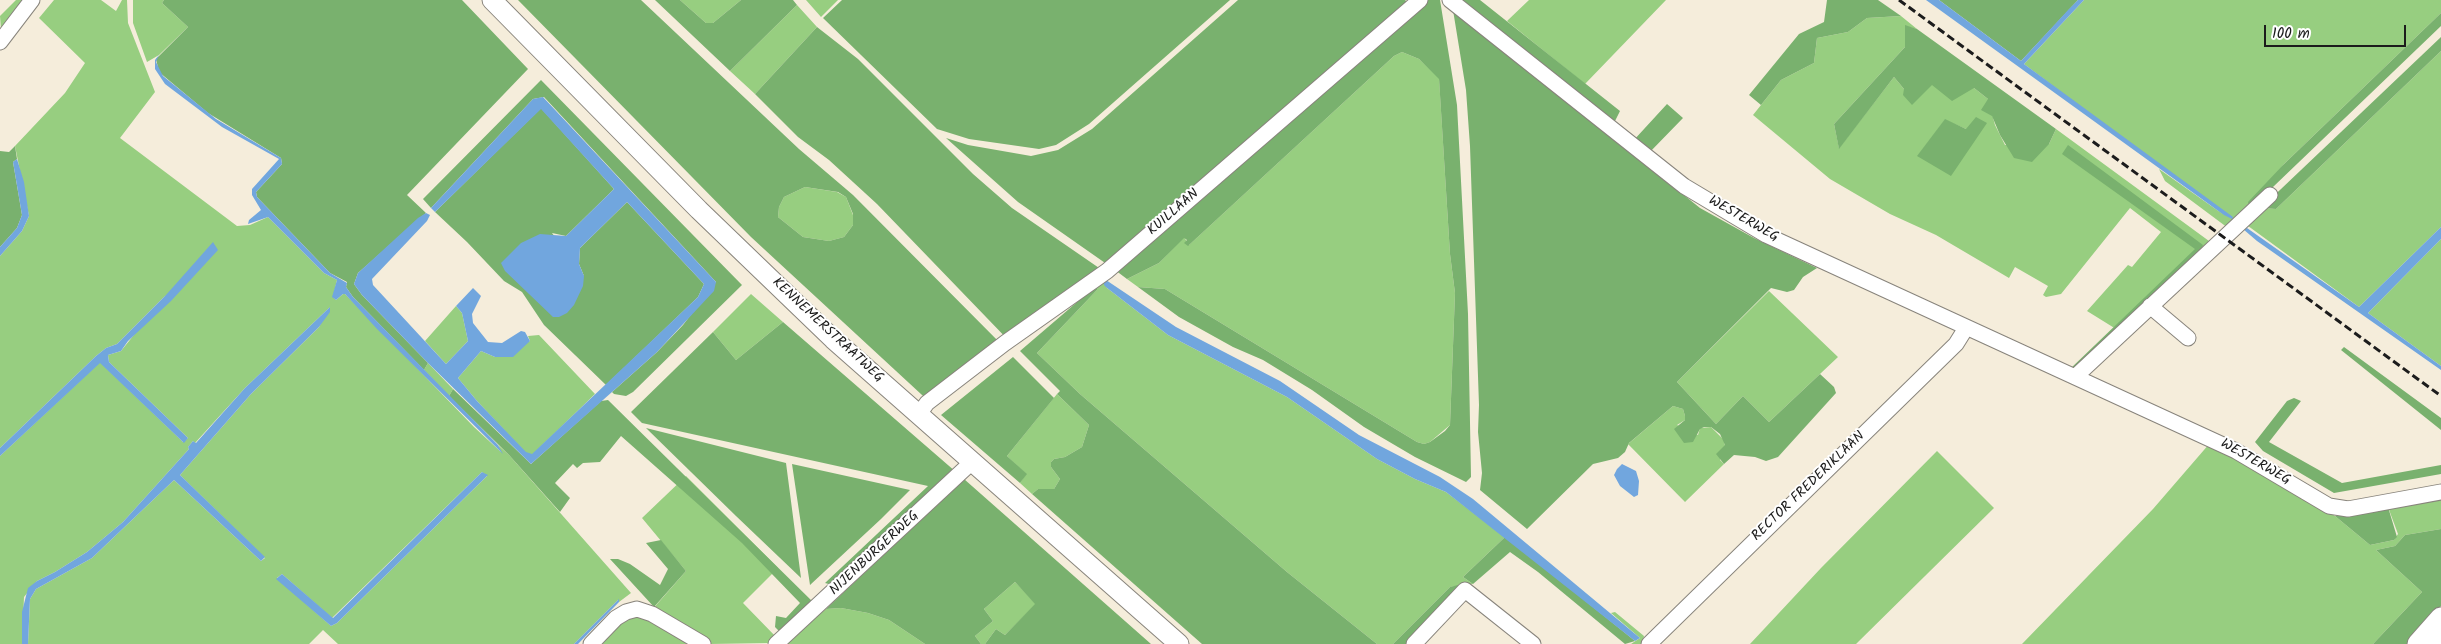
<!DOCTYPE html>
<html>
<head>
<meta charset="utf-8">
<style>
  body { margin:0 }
  #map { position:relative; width:2441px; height:644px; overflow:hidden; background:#f5eddb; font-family:Kalam,sans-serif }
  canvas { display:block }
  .scale { position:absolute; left:2264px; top:25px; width:142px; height:22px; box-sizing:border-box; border:2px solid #1c1c1c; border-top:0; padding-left:6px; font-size:15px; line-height:18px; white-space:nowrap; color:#1c1c1c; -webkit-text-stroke:4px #fff; paint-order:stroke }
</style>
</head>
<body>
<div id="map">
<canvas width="2441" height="644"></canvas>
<div class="scale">100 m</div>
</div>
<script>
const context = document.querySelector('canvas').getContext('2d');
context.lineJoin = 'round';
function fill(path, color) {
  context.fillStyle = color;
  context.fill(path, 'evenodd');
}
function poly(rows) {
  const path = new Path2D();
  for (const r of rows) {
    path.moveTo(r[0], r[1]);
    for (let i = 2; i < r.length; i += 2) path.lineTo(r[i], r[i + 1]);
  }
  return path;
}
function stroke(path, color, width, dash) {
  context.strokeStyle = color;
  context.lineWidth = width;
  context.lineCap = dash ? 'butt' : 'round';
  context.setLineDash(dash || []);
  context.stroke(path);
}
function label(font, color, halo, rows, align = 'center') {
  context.font = font + ' Kalam,sans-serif';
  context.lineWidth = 4;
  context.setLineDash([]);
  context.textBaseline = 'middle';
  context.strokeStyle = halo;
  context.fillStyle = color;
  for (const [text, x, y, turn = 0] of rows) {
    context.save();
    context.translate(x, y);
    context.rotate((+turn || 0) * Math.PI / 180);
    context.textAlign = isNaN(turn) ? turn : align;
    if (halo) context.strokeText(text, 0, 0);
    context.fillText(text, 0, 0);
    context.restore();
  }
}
const green = poly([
  [16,0,26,0,1,29,0,16],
  [54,0,101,0,116,11,122,0,127,0,128,23,155,92,120,138,237,226,250,225,268,217,324,273,337,280,333,297,336,300,343,294,345,294,474,427,501,452,498,445,509,455,631,593,619,602,618,600,574,644,338,644,323,630,309,644,28,644,30,599,36,589,92,558,174,480,261,561,265,558,180,475,251,394,319,327,330,307,245,388,195,443,193,441,188,447,189,449,123,522,87,552,55,572,37,581,24,597,22,644,0,644,0,456,100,362,183,442,188,438,109,362,108,355,121,351,166,295,117,344,106,348,96,356,0,448,0,256,22,231,29,216,15,146,65,93,85,63,39,18],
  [482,472,487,476,337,623,331,626,277,578,282,574,332,618],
  [133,0,164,0,162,3,188,27,159,55,147,62,133,23],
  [680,0,741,0,713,23,706,23],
  [806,0,838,0,821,17],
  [1529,0,1666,0,1585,84,1507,21],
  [2084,0,2441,0,2441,13,2284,164,2250,209,2228,228,2165,181,2159,169,2224,215,2024,64],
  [797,5,817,27,755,94,730,71],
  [1901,16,1917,29,1905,26,1905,47,1834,124,1839,148,1894,77,1904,89,1932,84,1974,88,1988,99,1995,125,2005,145,2049,144,2056,129,2209,241,2116,329,2087,311,2128,265,2132,267,2161,232,2130,208,2061,294,2046,297,2043,295,2048,286,2015,267,2009,278,1936,235,1890,214,1830,179,1753,115,1781,80,1814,63,1817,38,1848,32,1867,18],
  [1945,120,1966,129,1918,156],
  [2441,51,2441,227,2359,307,2244,223,2261,208,2276,209],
  [1402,52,1419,59,1439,78,1450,254,1455,293,1450,425,1430,442,1424,444,1417,442,1165,289,1138,287,1127,279,1159,263,1184,237,1189,245,1394,56],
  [805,187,837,192,846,197,853,215,853,225,844,237,829,241,803,237,778,217,779,207,784,197],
  [2441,239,2441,366,2368,313],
  [1104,281,1107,288,1168,335,1287,397,1377,459,1415,479,1446,492,1505,537,1463,577,1473,584,1450,587,1393,644,1377,644,1287,572,1080,394,1037,353,1097,290,1097,285],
  [1769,291,1838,357,1769,422,1743,396,1716,424,1677,382],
  [751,294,783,322,736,360,713,332],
  [456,306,462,313,468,341,446,364,425,341],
  [539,335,595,394,532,455,526,453,477,401,458,378,481,351,495,357,530,341,528,336],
  [428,363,453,389,449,396,424,370],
  [1057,394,1089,425,1082,447,1065,457,1054,459,1051,462,1051,467,1060,479,1054,489,1038,489,1032,494,1020,483,1026,474,1007,456],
  [1673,406,1683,409,1685,416,1685,420,1677,425,1698,435,1700,428,1711,427,1724,440,1725,446,1720,460,1724,464,1685,502,1628,444],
  [2210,443,2335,516,2370,545,2394,540,2398,534,2388,507,2441,496,2441,529,2405,535,2395,546,2376,550,2422,592,2373,644,2022,644,2153,509],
  [1937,451,1994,508,1856,644,1750,644,1821,568],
  [686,476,778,568,743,603,777,638,770,643,710,644,651,611,686,571,642,518],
  [1015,582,1036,604,1005,635,996,629,985,644,981,644,975,636,993,621,984,609],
  [841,608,868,613,889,620,925,644,781,644,826,609],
  [1615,612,1644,636,1642,644,1631,644,1640,638,1611,613],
  [643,616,691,644,601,644,628,617]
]);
const forest = poly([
  [164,0,462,0,528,69,407,195,426,213,358,273,354,284,362,295,428,363,424,370,353,297,346,287,347,282,330,273,257,197,256,192,282,164,281,158,208,113,159,72,156,59,188,27,162,3],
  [518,0,641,0,799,149,853,195,1007,350,935,407,751,237],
  [805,187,838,192,846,197,853,214,853,225,844,237,829,241,803,237,778,217,779,207,784,197],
  [655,0,680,0,706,23,713,23,741,0,793,0,797,5,730,71],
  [842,0,1230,0,1089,124,1056,145,1039,149,969,139,937,129,823,18],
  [1238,0,1405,0,1409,4,1108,265,1018,202,946,138,968,145,1031,156,1058,150,1092,129],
  [1427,0,1440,0,1457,105,1468,314,1471,477,1466,482,1415,457,1364,427,1312,390,1263,360,1233,347,1179,317,1138,287,1165,289,1417,442,1424,444,1430,442,1445,431,1450,425,1455,293,1450,254,1439,79,1419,59,1402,52,1394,56,1188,246,1184,243,1187,240,1184,238,1159,263,1127,279,1115,270],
  [1461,0,1480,0,1620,111,1613,125],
  [1827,0,1878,0,1901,16,1867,18,1848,32,1817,38,1814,63,1781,80,1761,105,1749,95,1799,34,1824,22],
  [1939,0,2078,0,2021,61],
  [1453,10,1543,84,1568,102,1700,208,1754,238,1817,268,1803,277,1794,290,1787,292,1771,288,1677,382,1716,424,1743,396,1769,422,1820,374,1834,387,1836,393,1778,457,1766,461,1755,457,1734,455,1724,464,1716,454,1725,445,1720,434,1711,427,1704,427,1700,429,1693,442,1684,443,1674,429,1685,420,1685,416,1683,409,1673,406,1629,443,1625,452,1618,458,1593,464,1527,529,1480,490,1482,473,1478,432,1479,405,1470,146,1466,90],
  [2441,13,2441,26,2250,209,2248,202,2284,164],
  [1905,25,1917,29,2056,129,2049,144,2032,162,2014,158,2000,135,1992,116,1981,110,1988,99,1974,88,1952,101,1932,85,1912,105,1903,95,1904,89,1894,77,1839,149,1834,124,1905,47],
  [817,27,858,59,973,174,1012,208,1102,270,1013,345,877,204,829,160,798,137,755,94],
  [2441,37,2441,51,2276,209,2261,208],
  [541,80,742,285,633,392,626,396,614,394,612,392,657,352,683,325,716,282,544,97,533,99,431,208,423,199],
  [1667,104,1683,118,1648,154,1633,141],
  [541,108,614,189,566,236,552,233,584,276,579,264,580,248,627,202,704,284,698,297,606,385,544,325,522,292,504,281,467,242,435,212],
  [1976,117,1987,123,1951,176,1917,156,1945,119,1966,129],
  [2068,145,2203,245,2197,257,2079,368,2070,369,2195,249,2062,154],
  [15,146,17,159,13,162,22,215,17,228,0,247,0,151,9,152],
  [1097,285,1097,290,1037,353,1080,394,1287,572,1377,644,1202,644,1032,494,1038,489,1054,489,1060,479,1051,467,1051,462,1054,459,1065,457,1082,447,1089,425,1057,394,1060,391,1020,351],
  [783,322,956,472,836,586,825,583,928,486,642,423,631,412,713,332,736,360],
  [2344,347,2441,418,2441,430,2341,350],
  [1013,357,1054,398,1007,456,1027,474,1020,483,941,415],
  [453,389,531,464,601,401,608,400,815,604,782,634,775,627,776,616,786,618,800,603,742,543,621,436,600,462,583,463,577,468,573,464,555,483,570,498,560,512,509,455,449,396],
  [2294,398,2301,401,2269,442,2342,483,2441,465,2441,474,2334,493,2263,451,2255,442,2287,401],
  [646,428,786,463,801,578,736,516],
  [792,464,910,490,881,519,810,585],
  [964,479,1151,644,985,644,996,629,1005,635,1035,604,1015,582,984,609,993,621,975,636,981,644,925,644,889,620,868,613,841,608,826,609],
  [2388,507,2397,537,2394,540,2370,545,2335,516],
  [2441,529,2441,606,2407,644,2373,644,2422,592,2376,550,2395,546,2405,535],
  [1505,537,1519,547,1635,641,1625,644,1538,572,1510,552,1473,584,1463,577],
  [661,540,686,571,654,607,610,559,618,559,630,564,660,585,668,569,646,543],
  [1458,585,1463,587,1409,644,1393,644,1450,587]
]);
const water = poly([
  [1926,0,1939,0,2021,61,2069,9,2078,0,2084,0,2024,64,2233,217,2232,219,2224,215],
  [159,55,156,62,163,76,216,119,281,158,282,164,256,192,257,197,330,273,347,283,346,287,353,297,498,445,503,454,377,329,345,294,343,294,336,300,332,297,337,280,324,273,268,217,248,224,249,220,261,210,252,195,252,189,279,159,222,127,165,84,155,69,155,60],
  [543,97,716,282,714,291,657,352,531,464,428,363,362,295,354,284,358,273,418,218,426,213,430,215,427,221,372,279,373,285,446,364,468,341,462,313,456,306,473,288,481,296,472,314,473,323,488,342,502,343,521,331,525,332,530,341,513,357,495,357,481,351,458,378,477,401,526,452,532,454,698,297,704,284,627,202,580,248,579,264,584,276,583,286,574,305,567,313,559,317,553,317,505,271,501,263,521,243,540,234,566,236,614,189,541,109,435,212,431,208,533,99],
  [17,159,24,182,29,216,22,231,0,256,0,247,17,228,22,215,13,162],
  [2441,227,2441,239,2368,313,2441,366,2441,370,2257,241,2243,229,2247,228,2359,307],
  [213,242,218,250,171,301,128,341,121,351,108,355,109,362,188,438,184,443,100,363,0,456,0,448,96,356,106,348,117,344,166,295],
  [1106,280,1176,327,1280,381,1359,435,1440,477,1473,499,1640,638,1635,641,1446,492,1415,479,1377,459,1287,397,1168,335,1107,288,1104,285,1104,281],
  [330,307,330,312,319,327,251,394,180,475,265,557,261,561,174,480,92,558,36,589,30,599,28,644,22,644,22,612,28,588,37,581,55,572,87,552,123,522,189,449,188,447,193,441,196,443,245,388],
  [1622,464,1636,471,1639,481,1638,495,1634,497,1620,486,1614,475,1617,469],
  [482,472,488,475,337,623,331,626,276,579,282,574,333,618],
  [619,599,619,602,578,644,574,644]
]);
const minor = poly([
  [1450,0,1684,186,1766,235,2236,451,2329,506,2348,509,2441,492],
  [0,42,32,0],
  [2150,306,2188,338],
  [2075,377,2270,195],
  [919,414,927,403,1005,343,1107,271,1420,0],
  [591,644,616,618,626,612,637,609,652,614,703,644],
  [776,644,972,462],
  [1414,644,1465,590,1533,644],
  [1649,644,1956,344,1966,328]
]);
const major = poly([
  [492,0,699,210,833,339,1179,644]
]);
const highway = poly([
  [2418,644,2441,618],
  [2439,644,2441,642]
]);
const rail = poly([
  [1899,0,2441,396]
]);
const streetNames = [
  ["KUILLAAN",1174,213,-41],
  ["WESTERWEG",1743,220,30],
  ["KENNEMERSTRAATWEG",827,331,43],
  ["WESTERWEG",2255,463,30],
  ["RECTOR FREDERIKLAAN",1809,487,-44],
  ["NIJENBURGERWEG",875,554,-43]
];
fill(green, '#97ce80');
fill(forest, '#79b16e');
fill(water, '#71a6de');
stroke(minor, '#88847c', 17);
stroke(major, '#88847c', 21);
stroke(highway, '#88847c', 23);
stroke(minor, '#fff', 15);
stroke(major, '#fff', 19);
stroke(highway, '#fff', 21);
stroke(rail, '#1c1c1c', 3, [8, 4]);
label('14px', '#1c1c1c', '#fff', streetNames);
</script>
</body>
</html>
